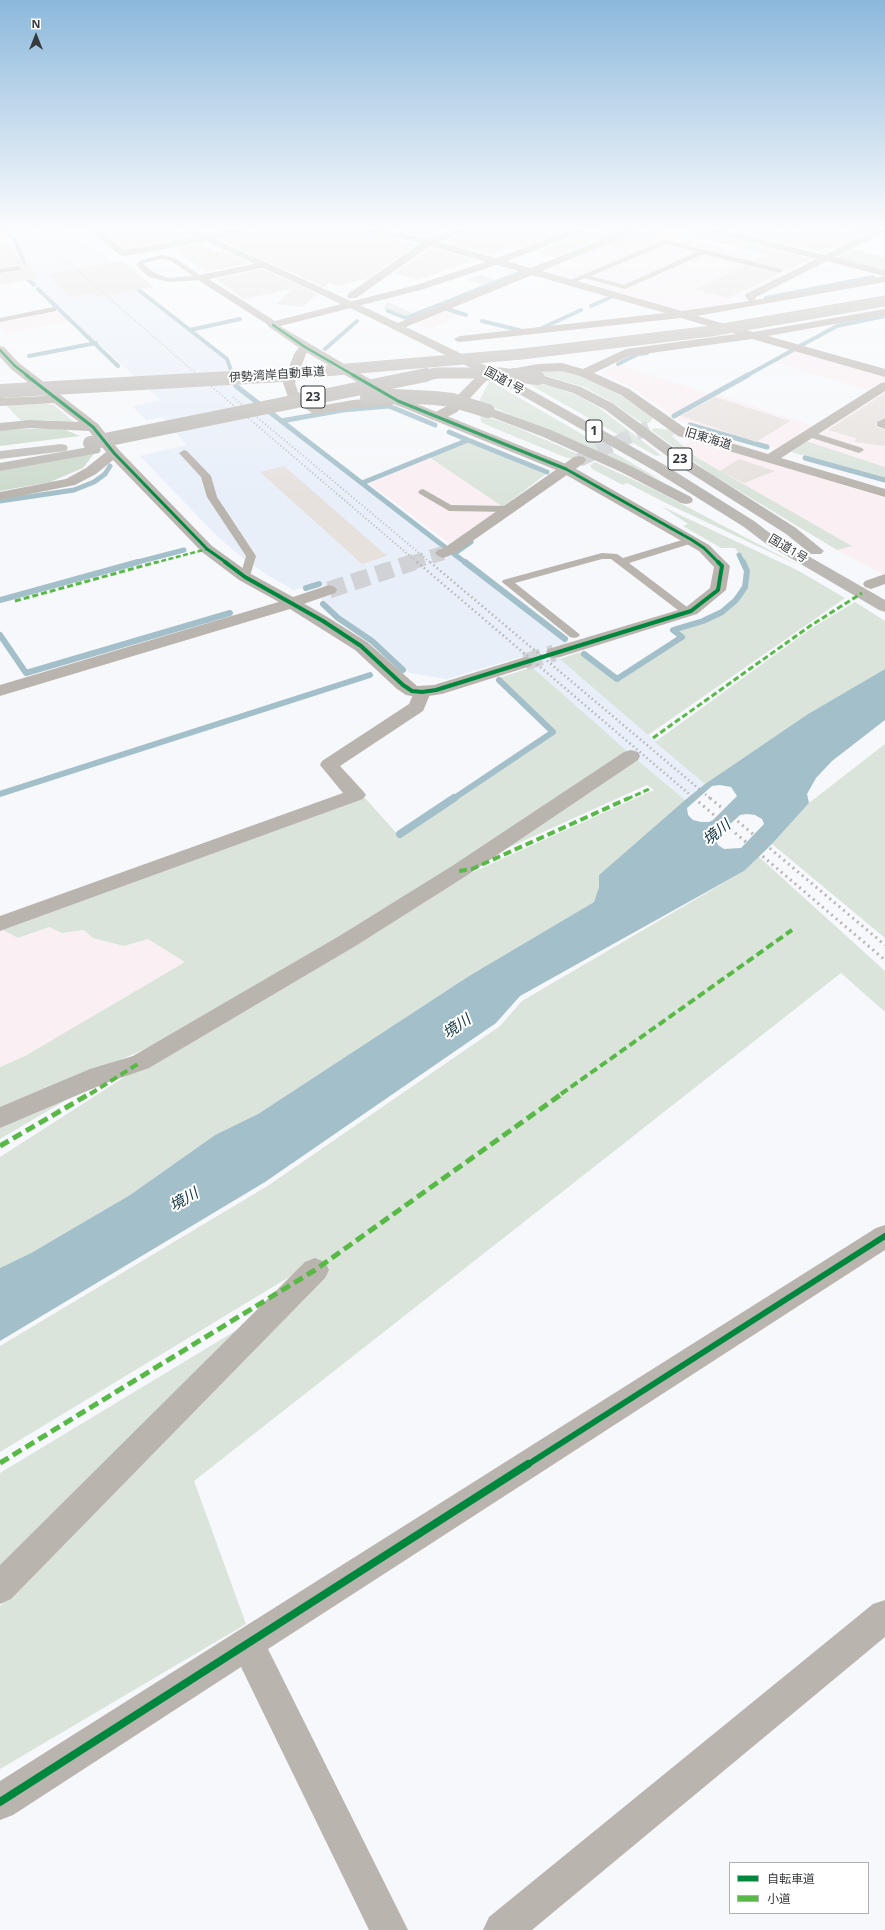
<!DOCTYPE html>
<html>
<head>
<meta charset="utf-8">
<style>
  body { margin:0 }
  #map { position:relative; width:885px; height:1930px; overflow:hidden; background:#f6f8fb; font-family:"Noto Sans","Noto Sans JP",sans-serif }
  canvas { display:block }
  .legend { position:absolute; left:729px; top:1862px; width:140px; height:52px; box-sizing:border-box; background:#fff; border:1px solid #afb0b1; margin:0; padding:5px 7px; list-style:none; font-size:12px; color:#373a3d }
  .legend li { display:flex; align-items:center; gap:8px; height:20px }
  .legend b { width:20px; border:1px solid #afb0b1 }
  .north { position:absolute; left:16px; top:16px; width:40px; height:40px; -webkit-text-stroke:3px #fff; paint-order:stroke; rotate:0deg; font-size:11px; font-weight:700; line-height:16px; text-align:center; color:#373a3d }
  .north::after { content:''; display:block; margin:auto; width:14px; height:18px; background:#373a3d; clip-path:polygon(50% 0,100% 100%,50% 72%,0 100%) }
</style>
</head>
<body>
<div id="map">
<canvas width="885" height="1930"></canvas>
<ul class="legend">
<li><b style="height:5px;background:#00873e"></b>自転車道</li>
<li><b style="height:5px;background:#58b947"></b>小道</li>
</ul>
<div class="north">N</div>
</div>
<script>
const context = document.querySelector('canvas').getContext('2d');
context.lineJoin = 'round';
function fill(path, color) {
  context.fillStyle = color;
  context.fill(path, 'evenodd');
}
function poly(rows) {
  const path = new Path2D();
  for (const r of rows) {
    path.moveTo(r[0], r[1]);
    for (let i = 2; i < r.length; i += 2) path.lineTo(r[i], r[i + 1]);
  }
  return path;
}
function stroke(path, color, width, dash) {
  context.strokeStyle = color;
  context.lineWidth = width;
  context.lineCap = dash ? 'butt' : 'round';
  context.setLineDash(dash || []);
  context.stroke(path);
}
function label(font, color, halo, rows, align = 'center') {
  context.font = font + ' "Noto Sans","Noto Sans JP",sans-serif';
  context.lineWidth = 4;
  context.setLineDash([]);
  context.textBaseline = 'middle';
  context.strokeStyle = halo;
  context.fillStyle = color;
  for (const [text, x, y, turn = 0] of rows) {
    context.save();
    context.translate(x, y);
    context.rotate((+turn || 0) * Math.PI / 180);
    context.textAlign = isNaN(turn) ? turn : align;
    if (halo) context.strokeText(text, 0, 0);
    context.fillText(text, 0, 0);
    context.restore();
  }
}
const built = poly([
  [0,226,44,226,70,236,102,254,117,267,127,283,224,359,234,386,567,643,549,648,705,784,685,800,607,735,521,657,447,679,410,673,375,640,340,617,319,597,329,592,320,582,294,590,269,576,244,559,217,536,140,456,186,445,163,417,146,420,132,406,160,400,27,277,30,276,16,240]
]);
const industrial = poly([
  [643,228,799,267,726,304,684,310,674,309,541,270],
  [0,233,16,247,28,276,0,281],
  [446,309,464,315,427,330,411,322],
  [57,311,68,321,6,334,0,328,0,322],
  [795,350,885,376,885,381,870,391,774,362],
  [618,365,710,394,671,415,637,391,602,373],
  [885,390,885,467,806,441],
  [716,394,814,426,778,448,679,421,674,417],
  [694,439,885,498,885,575,837,550,851,545,723,473,696,457,682,446],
  [429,457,503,507,452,545,369,483],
  [49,927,62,933,84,930,93,938,124,946,148,939,186,962,25,1056,0,1067,0,931,3,930,18,938]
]);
const green = poly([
  [853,249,885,257,885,270,835,258],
  [520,271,522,271,486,286,467,280,480,275,494,280],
  [387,302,415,314,406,318,384,309],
  [564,370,601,383,649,414,653,418,650,422,645,425,608,400,584,387,536,373],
  [527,381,551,386,576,395,598,407,661,455,656,456,525,382],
  [489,382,492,382,661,480,479,401],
  [39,403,54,405,74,422,69,424,49,420,22,422,6,405],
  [480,414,518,428,587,458,585,460,567,458,489,426,481,422],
  [655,428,671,430,676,434,672,436,696,457,852,546,837,550,711,474,651,430],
  [468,441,547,473,503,507,429,457],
  [806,441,885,467,885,478,791,452],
  [595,462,653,489,800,566,668,504,627,483,623,485,592,469,590,465],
  [661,506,799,571,845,598,648,735,560,659,580,652,617,680,684,637,675,630,705,622,725,613,739,601,747,587,749,572,745,562,735,548,721,548,683,526,688,524],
  [855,602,885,621,885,669,808,714,705,784,655,742,812,628],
  [532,667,628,752,348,934,184,1032,0,1112,0,1067,25,1056,185,962,148,939,124,946,93,938,84,930,62,933,49,927,18,938,3,930,365,798,401,838,555,732,499,678],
  [885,744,885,938,772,844,809,803],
  [635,758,685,800,599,875,599,887,594,902,469,976,258,1114,215,1135,130,1195,31,1253,0,1268,0,1157,126,1076,355,944,449,883,654,790,647,785,479,861],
  [758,856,885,971,885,1012,841,973,194,1481,246,1624,0,1769,0,1606,326,1270,319,1259,0,1452,0,1346,269,1185,500,1026,522,1001,744,871],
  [73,1096,0,1139,0,1125],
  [255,1319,0,1566,0,1473]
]);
const forest = poly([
  [52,428,66,430,80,436,0,446,0,430],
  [96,451,83,468,50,482,0,491,0,471]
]);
const water = poly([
  [885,669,885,720,832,761,816,778,807,794,809,803,772,844,744,871,520,996,496,1023,265,1182,0,1341,0,1268,31,1253,130,1195,215,1135,258,1114,469,976,594,902,599,887,599,875,685,800,705,784,808,714],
  [720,785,731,787,737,796,713,820,709,822,701,822,693,820,688,815,687,808,712,786],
  [747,814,755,815,762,819,764,824,741,848,724,849,718,845,715,838,740,815]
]);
const streamFar3 = poly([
  [0,228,15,240,28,273],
  [25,277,34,285],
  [131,284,227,359,233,376],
  [38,289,118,366],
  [766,298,873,277],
  [591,306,611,297],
  [447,309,466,315],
  [388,311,406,318,524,271],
  [482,321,519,330],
  [542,328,581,310],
  [190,330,240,319],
  [800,346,837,326,885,316],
  [325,349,357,321],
  [29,356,96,343],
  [618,364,638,354,647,353],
  [746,376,793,350]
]);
const streamFar2 = poly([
  [232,375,236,386,446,548],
  [674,416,748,375],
  [281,421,343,410,389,406,435,425],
  [690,425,767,447],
  [449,432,468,440],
  [805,458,885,480],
  [362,483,468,440,547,472],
  [0,501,74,490,94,482,105,474,110,466],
  [739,555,743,563],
  [134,563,184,550],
  [466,563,454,554,471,542]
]);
const streamFar1 = poly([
  [465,562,565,639],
  [306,588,319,584],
  [0,600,138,562],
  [323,604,338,618,372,641,403,670],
  [0,635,26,673,230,613],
  [584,654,617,679,682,637,673,630,703,621,722,612,736,600,745,587,747,571,743,562],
  [0,794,370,675],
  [453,799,553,732,499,680]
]);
const stream = poly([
  [400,834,454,798]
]);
const building = poly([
  [96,226,172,226,188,236,185,237,187,238,125,248],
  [255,226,349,226,355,230,417,244,367,279,336,286,329,283,324,287,222,241,223,238,252,229],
  [374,226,458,226,428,237],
  [476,226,577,226,520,248,512,246,490,255,444,242,474,229],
  [595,226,630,226,554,257,535,252,593,229],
  [648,226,681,226,625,249,608,245,646,229],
  [683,226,692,226,695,229,812,259,784,271,782,268,755,261,768,255,682,233],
  [714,226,769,226,794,232,795,226,833,226,836,229,860,235,824,253],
  [0,241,39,278,0,285,0,274,21,271,23,268,18,265,0,267],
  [201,244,221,253,222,250,250,263,206,272,174,249],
  [430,248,475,260,418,280,395,273],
  [122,261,154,287,98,297,93,293,70,297,45,274],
  [745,266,778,274,728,298,695,289],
  [263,269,317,294,303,307,276,304,292,289,244,299,216,279],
  [885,393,885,417,876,422,876,427,885,430,885,446,855,442,856,438,828,430],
  [715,397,790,421,756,442,681,416],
  [739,459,775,471,744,483,720,471],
  [284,466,387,556,362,564,260,472]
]);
const minorTunnelFar1 = poly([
  [579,460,650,427],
  [411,563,443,553]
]);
const minorTunnel = poly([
  [329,590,414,562]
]);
const tertiaryTunnel = poly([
  [525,662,554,653]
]);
const service = poly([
  [665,240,782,269,783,271,779,273,704,254,625,289,585,278,570,284,566,282,665,240],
  [666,244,697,252,624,285,591,276,666,244],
  [162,255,175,258,204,278,200,280,168,282,149,277,136,265,141,260,162,255],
  [162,259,171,261,193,276,168,278,155,273,144,265,145,263,162,259],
  [18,266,22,268,21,270,0,273,0,269,18,266],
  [53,307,56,307,56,311,0,322,0,318,53,307],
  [885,418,885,429,877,426,877,422,885,418],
  [809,431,862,448,864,450,859,453,806,436,806,432,809,431],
  [184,450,187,451,211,476,217,497,256,556,249,579,241,579,240,577,246,556,207,497,201,477,179,453,184,450],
  [423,489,451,505,510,506,515,509,510,512,449,511,420,494,418,492,420,490,423,489],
  [692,537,696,538,697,540,696,542,629,563,691,610,693,612,687,615,683,614,611,559,602,559,515,583,578,633,580,635,578,637,574,638,570,637,502,582,503,580,602,553,617,554,623,558,692,537]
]);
const minor = poly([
  [83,226,94,226,129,253,124,256,120,255,83,226],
  [239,226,254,226,252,228,205,242,200,239,201,237,239,226],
  [350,226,368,226,428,239,462,226,475,226,473,228,439,242,531,268,634,226,647,226,645,228,542,271,682,311,749,301,745,296,746,294,816,259,695,228,693,226,709,226,824,255,864,235,836,228,834,226,851,226,872,231,885,226,885,232,835,257,885,270,885,282,697,316,753,332,885,309,885,315,768,336,885,369,885,377,752,339,629,356,594,373,629,389,688,430,768,454,881,383,885,382,885,391,781,458,885,489,885,497,678,436,621,395,580,376,562,371,538,372,486,381,457,412,442,420,432,420,431,417,432,414,447,406,478,375,538,364,562,363,583,369,626,349,736,334,681,318,460,342,456,341,454,339,460,336,665,313,532,275,401,329,393,329,391,327,393,325,522,272,430,246,356,298,348,298,347,296,348,294,421,243,355,229,350,226],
  [827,261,884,276,755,300,756,297,827,261],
  [263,262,267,263,268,265,267,267,200,281,195,278,200,275,263,262],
  [305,343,311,347,306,354,295,383,298,392,319,406,353,400,392,397,398,401,392,405,353,408,317,414,312,413,288,397,283,383,294,354,301,345,305,343],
  [0,346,4,347,19,363,98,424,119,450,212,546,251,574,293,597,329,585,335,587,337,590,335,593,292,608,286,606,239,580,202,552,113,460,96,474,75,485,0,500,0,492,66,479,86,468,106,452,89,431,30,428,0,431,0,423,30,420,79,422,54,403,0,406,0,398,45,396,11,369,0,357,0,346],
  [579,456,584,457,586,460,584,463,454,554,443,558,438,556,435,553,438,550,444,548,574,457,579,456],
  [885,574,885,584,871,589,865,587,863,584,865,581,885,574],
  [422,687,428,688,431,692,423,711,340,766,363,791,366,795,363,799,0,931,0,916,343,793,320,765,322,761,409,704,416,688,422,687],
  [631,750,638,752,640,756,638,760,466,876,357,945,149,1068,106,1083,0,1128,0,1107,90,1069,133,1056,341,935,452,866,624,752,631,750],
  [885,1225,885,1250,268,1649,408,1930,369,1930,241,1667,13,1815,0,1820,0,1781,876,1228,885,1225],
  [315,1258,325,1262,329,1270,325,1278,11,1599,0,1604,0,1565,305,1262,315,1258],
  [885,1600,885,1637,532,1930,483,1930,489,1917,873,1604,885,1600]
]);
const tertiary = poly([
  [205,236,209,237,210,239,209,241,124,256,119,253,124,250,205,236],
  [273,322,402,398,571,466,709,545,730,566,726,590,697,614,560,657,554,658,548,657,546,653,548,649,685,608,710,588,714,567,699,551,561,472,394,404,301,349,269,327,267,325,269,323,273,322],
  [292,598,298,600,329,618,367,642,417,686,434,685,525,657,531,658,533,662,531,666,442,694,422,697,412,696,406,695,397,689,355,650,290,609,0,696,0,685,292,598]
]);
const secondary = poly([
  [581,226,594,226,592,228,502,263,424,289,273,328,195,278,200,275,204,276,275,321,416,285,494,259,581,226]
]);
const trunk = poly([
  [173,226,186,226,375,312,499,372,663,464,754,521,775,537,885,600,885,612,879,610,765,543,744,527,653,470,491,378,367,316,173,226],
  [538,374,581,387,612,403,697,465,796,528,824,551,821,554,811,554,786,534,687,471,604,409,573,393,534,381,532,378,538,374],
  [488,407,551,430,631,466,691,497,693,500,691,503,686,504,681,503,621,472,541,436,483,414,482,411,483,408,488,407],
  [94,446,99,447,101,450,99,453,0,471,0,463,94,446]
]);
const motorway = poly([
  [61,444,66,445,68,448,66,451,0,459,0,451,61,444]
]);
const railFar3 = poly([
  [26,226,199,376]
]);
const railFar2 = poly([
  [198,375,418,563],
  [233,397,431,563]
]);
const railFar1 = poly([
  [417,562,695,799],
  [430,562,711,799]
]);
const rail = poly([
  [694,798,885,960],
  [710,798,885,945]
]);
const trunkBridgeFar1 = poly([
  [421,376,437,373,500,373,522,376]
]);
const trunkBridge = poly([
  [514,375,538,378],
  [367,398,394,396,435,398,452,400,488,411],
  [90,443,426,375]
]);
const motorwayBridgeFar1 = poly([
  [266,376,522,354,711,331,885,301]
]);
const motorwayBridge = poly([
  [0,391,283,375]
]);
const quietFar3 = poly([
  [154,563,207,549]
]);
const quietFar2 = poly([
  [15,601,157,562],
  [653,738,810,626,862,593],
  [627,799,649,789]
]);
const quietFar1 = poly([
  [459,871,472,869,629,798],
  [90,1094,141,1062],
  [561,1094,792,930]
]);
const quiet = poly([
  [0,1146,91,1093],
  [0,1463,315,1270,563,1093]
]);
const cyclewayFar4 = poly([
  [273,325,305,347,355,376],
  [0,350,15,366,28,376]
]);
const cyclewayFar3 = poly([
  [26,375,93,427,114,453,207,549,227,563],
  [353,375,398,401,566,469,692,540,704,548,719,563]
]);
const cyclewayFar2 = poly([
  [225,562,245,577,323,621,361,646,403,685,412,691,422,692,436,690,691,611,718,590,722,566,718,562]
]);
const cyclewayFar1 = poly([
  [527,1465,885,1236]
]);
const cycleway = poly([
  [0,1802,528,1464]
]);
const farStreetnames = [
  ["伊勢湾岸自動車道",277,375,-4],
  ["国道1号",504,381,29],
  ["旧東海道",708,439,17],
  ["国道1号",788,549,31]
];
const shields = [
  [313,397,24],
  [594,431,16],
  [680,459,24]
];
const shieldNames = [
  ["23",313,397],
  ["1",594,431],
  ["23",680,459]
];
const waterNames = [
  ["境川",717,833,-39],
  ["境川",457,1027,-35],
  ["境川",184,1200,-30]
];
fill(built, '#e8eff9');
fill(industrial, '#faeff3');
fill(green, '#dae4db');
fill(forest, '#ccdacc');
fill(water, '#a3bfc9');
stroke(streamFar3, '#a3bfc9', 4);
stroke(streamFar2, '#a3bfc9', 5);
stroke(streamFar1, '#a3bfc9', 6);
stroke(stream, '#a3bfc9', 8);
fill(building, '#e7e1de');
stroke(minorTunnelFar1, '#d0d2d5', 14, [14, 7]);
stroke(minorTunnel, '#d0d2d5', 17, [17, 8]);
stroke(tertiaryTunnel, '#d0d2d5', 17, [17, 8]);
fill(service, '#bab4ae');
fill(minor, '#bab4ae');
fill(tertiary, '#bab4ae');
fill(secondary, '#b9b2ae');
fill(trunk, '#bcb9b4');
fill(motorway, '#bfbcb8');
stroke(railFar3, '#b9b7b4', 1.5, [1, 2]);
stroke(railFar2, '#b9b7b4', 2, [1, 2.5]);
stroke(railFar1, '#b9b7b4', 2.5, [1.5, 3]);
stroke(rail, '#b9b7b4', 3, [2, 4]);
stroke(trunkBridgeFar1, '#bcb9b4', 11);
stroke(trunkBridge, '#bcb9b4', 14);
stroke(motorwayBridgeFar1, '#bfbcb8', 11);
stroke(motorwayBridge, '#bfbcb8', 14);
stroke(quietFar3, '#58b947', 2.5, [5, 2.5]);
stroke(quietFar2, '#58b947', 3, [6, 3]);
stroke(quietFar1, '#58b947', 4, [8, 4]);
stroke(quiet, '#58b947', 5, [10, 5]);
stroke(cyclewayFar4, '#00873e', 2.5);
stroke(cyclewayFar3, '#00873e', 3);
stroke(cyclewayFar2, '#00873e', 4);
stroke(cyclewayFar1, '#00873e', 6);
stroke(cycleway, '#00873e', 8);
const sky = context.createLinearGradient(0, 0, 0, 496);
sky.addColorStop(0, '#8cb8dc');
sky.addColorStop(0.46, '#fbfcfd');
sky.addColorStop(1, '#fbfcfd00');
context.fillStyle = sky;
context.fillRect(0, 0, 885, 496);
label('12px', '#373a3d', '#fff', farStreetnames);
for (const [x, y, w] of shields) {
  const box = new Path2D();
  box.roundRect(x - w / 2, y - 11, w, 22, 3);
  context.fillStyle = '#fff';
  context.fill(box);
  stroke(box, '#373a3d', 1);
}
label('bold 13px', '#373a3d', null, shieldNames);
label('italic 15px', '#103540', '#fff', waterNames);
</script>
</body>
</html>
